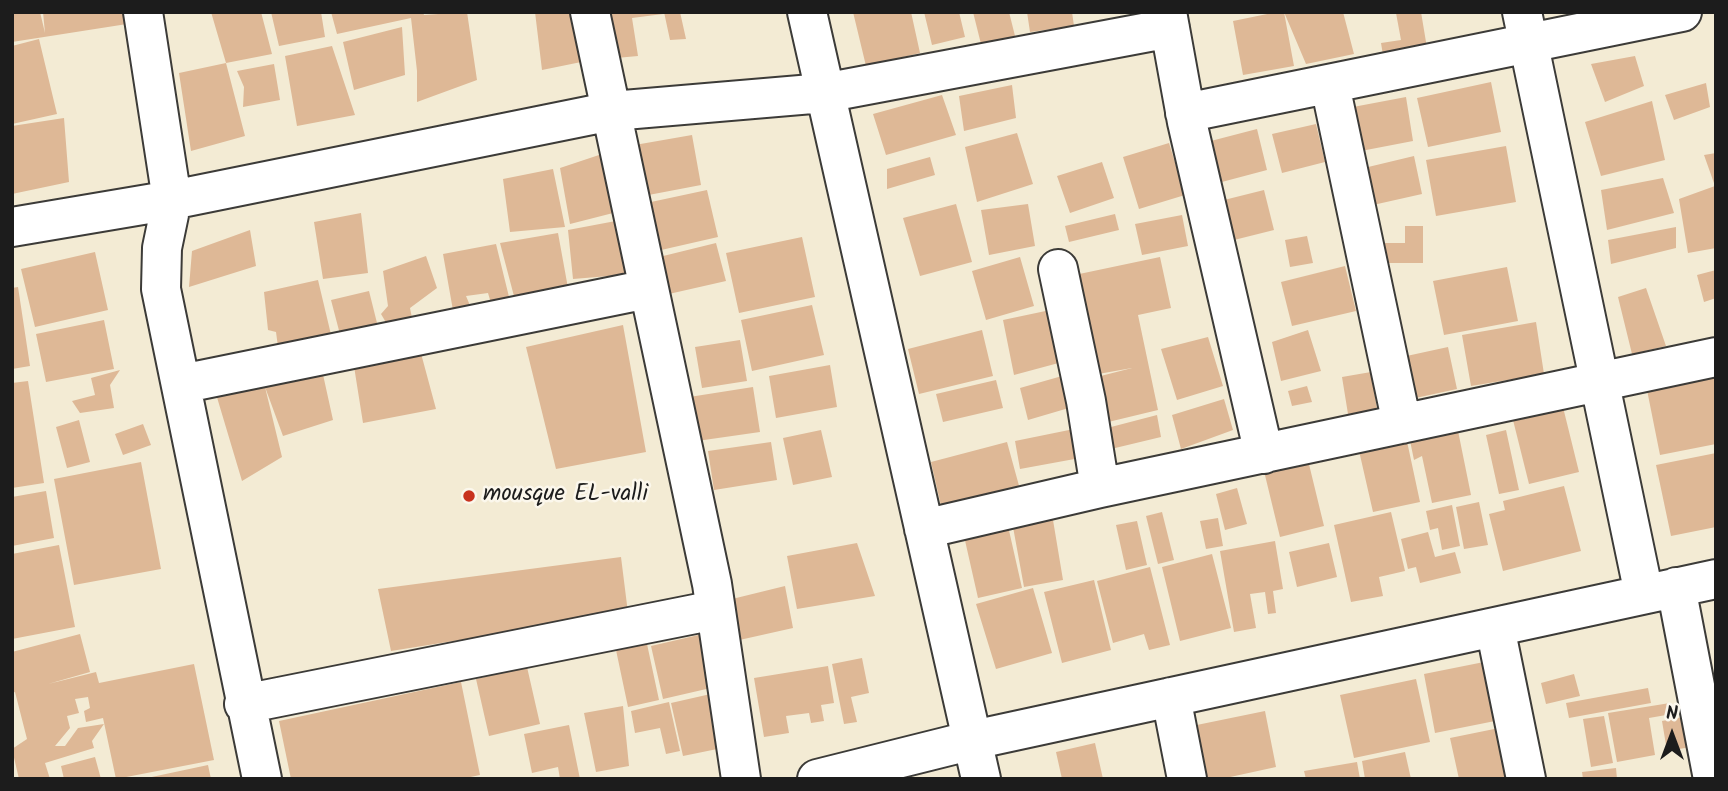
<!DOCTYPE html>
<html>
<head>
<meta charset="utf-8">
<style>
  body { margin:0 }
  #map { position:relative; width:1728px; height:791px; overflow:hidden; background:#f3ebd4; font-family:Kalam,sans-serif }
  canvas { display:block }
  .frame { position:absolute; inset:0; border:14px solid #1c1c1c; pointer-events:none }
  .north { position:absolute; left:1637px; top:700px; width:70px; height:70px; -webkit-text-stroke:5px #fbf7ec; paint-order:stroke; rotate:0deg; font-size:19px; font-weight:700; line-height:28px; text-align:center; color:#1c1c1c }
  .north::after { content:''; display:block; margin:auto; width:24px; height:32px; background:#1c1c1c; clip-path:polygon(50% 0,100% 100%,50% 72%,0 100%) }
</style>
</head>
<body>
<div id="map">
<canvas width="1728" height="791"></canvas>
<div class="frame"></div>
<div class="north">N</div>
</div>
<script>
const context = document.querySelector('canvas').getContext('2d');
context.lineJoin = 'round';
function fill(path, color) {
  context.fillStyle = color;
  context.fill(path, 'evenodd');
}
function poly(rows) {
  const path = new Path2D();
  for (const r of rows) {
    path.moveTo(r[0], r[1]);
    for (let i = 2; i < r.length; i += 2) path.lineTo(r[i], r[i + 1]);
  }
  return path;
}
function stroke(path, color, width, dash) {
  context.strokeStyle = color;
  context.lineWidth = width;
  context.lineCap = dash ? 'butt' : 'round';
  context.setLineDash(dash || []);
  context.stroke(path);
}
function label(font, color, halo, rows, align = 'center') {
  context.font = font + ' Kalam,sans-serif';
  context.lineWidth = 5;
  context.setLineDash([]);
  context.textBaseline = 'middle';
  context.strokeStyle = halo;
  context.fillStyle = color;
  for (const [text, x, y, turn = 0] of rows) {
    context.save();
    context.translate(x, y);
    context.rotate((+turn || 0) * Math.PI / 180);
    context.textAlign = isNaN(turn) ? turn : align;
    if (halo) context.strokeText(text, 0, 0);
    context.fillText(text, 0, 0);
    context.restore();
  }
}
const building = poly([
  [12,12,40,12,45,33,43,12,124,12,127,24,12,42],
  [211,12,261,12,272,54,226,63],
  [271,12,321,12,325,37,279,46],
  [331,12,423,12,424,15,467,12,477,80,417,102,417,71,411,18,337,34],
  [535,12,579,12,591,60,542,70],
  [606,12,663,12,663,14,632,18,638,56,616,58],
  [664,12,680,12,686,39,670,40],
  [853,12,911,12,920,53,866,66],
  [924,12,959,12,965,37,932,45],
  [973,12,1009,12,1015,36,981,44],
  [1027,12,1072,12,1074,26,1030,32],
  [1277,12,1284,12,1294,66,1243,75,1233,21],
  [1284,12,1343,12,1354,54,1306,64],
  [1421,12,1428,54,1384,61,1381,43,1401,40,1396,13],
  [402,27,405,75,354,90,343,42],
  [39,39,57,114,12,124,12,46],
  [332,46,355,115,297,126,285,56],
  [1635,56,1644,86,1605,102,1591,64],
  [226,63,245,136,191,151,179,73],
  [274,64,280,100,243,107,244,87,237,71],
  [1491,82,1501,132,1428,147,1417,98],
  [1706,83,1710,107,1674,120,1665,95],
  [1012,85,1016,118,964,131,959,96],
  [942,95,956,135,886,155,873,114],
  [1406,97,1413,141,1361,151,1353,107],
  [1652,101,1665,160,1601,176,1585,122],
  [64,118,69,182,12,194,12,126],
  [1316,124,1325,162,1282,173,1272,134],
  [1257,129,1267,170,1218,183,1207,142],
  [1017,133,1033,184,977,202,965,147],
  [692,135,701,185,638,197,629,146],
  [1169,143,1185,195,1139,209,1123,157],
  [1506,146,1516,202,1436,216,1426,160],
  [608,152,617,212,570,224,560,168],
  [1716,153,1716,248,1688,253,1679,199,1715,186,1704,155],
  [1414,156,1422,194,1373,205,1364,168],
  [930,157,935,175,887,189,887,169],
  [1102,162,1114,198,1070,213,1057,176],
  [553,169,565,227,510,232,503,179],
  [1663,178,1674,213,1607,230,1601,190],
  [707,190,718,237,648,253,637,205],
  [1264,190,1274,230,1234,240,1224,200],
  [956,204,972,262,920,276,903,218],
  [1028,204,1035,246,989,255,981,210],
  [361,213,368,273,323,279,314,222],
  [1115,214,1119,230,1069,242,1065,226],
  [1182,215,1188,246,1142,255,1135,224],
  [621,220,633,274,573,279,568,230],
  [1405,226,1423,226,1423,263,1376,263,1376,243,1405,243],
  [1676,227,1676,248,1611,264,1608,240],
  [250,230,256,266,189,287,192,251],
  [558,233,568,288,515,300,500,243],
  [1307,236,1313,263,1290,267,1285,240],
  [802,237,815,297,739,313,726,253],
  [716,243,726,281,660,296,651,259],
  [496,244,511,305,493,310,488,293,466,296,474,315,454,316,443,254],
  [95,252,108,310,35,327,21,269],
  [426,256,437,288,410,308,413,323,391,331,381,314,388,306,383,271],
  [1020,257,1034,306,986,320,972,271],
  [1160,257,1171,308,1138,315,1158,410,1100,424,1089,379,1132,368,1087,376,1065,277],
  [1345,266,1356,311,1292,326,1281,282],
  [1507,267,1518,321,1444,335,1433,281],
  [1716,270,1716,298,1704,302,1697,275],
  [318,280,333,343,278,347,276,332,268,330,264,292],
  [18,287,30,366,12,369,12,288],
  [1646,288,1666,346,1632,354,1618,297],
  [369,291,380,335,342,342,331,300],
  [812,305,824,355,752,371,741,320],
  [1055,309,1066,361,1014,375,1003,320],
  [104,320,114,369,46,382,36,334],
  [1536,322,1544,374,1471,386,1462,335],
  [623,325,646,452,556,469,526,347],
  [982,330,993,376,919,394,908,349],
  [1308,330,1321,371,1281,381,1272,342],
  [1208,337,1223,386,1177,400,1161,349],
  [740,340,747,381,702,388,695,347],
  [419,346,436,409,363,423,353,360],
  [1448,347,1457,389,1411,399,1402,357],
  [830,365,837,407,776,418,769,376],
  [120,370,110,385,114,408,80,413,72,401,95,395,91,378],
  [322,370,333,420,283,436,265,387,282,457,242,481,216,394,265,387],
  [1716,371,1716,444,1660,455,1646,385],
  [1371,372,1377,409,1348,414,1342,377],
  [1069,374,1079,405,1028,420,1020,388],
  [996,380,1003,408,943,422,936,394],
  [28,381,44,483,12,488,12,383],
  [1307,386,1312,402,1292,406,1288,391],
  [753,387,760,432,690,442,683,398],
  [1560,395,1579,472,1529,484,1510,408],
  [1224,399,1233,430,1181,449,1172,415],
  [1157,415,1161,437,1111,449,1111,427],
  [79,420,90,462,67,468,56,427],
  [1456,421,1471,495,1432,503,1422,456,1414,460,1408,431],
  [143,424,151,445,123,455,115,434],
  [1074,429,1080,458,1020,469,1015,441],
  [821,430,832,477,793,485,783,438],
  [1506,430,1519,490,1499,494,1486,435],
  [1405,432,1420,502,1373,512,1357,442],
  [771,442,777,480,714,490,708,451],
  [1007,442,1021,493,942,510,931,462],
  [1716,453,1716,527,1671,536,1656,465],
  [1307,456,1324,526,1280,537,1263,467],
  [141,462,161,569,74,585,54,479],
  [1564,486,1581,551,1503,571,1489,514,1505,510,1503,501],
  [1237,488,1247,524,1225,530,1216,494],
  [46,491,54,538,12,546,12,497],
  [1479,502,1488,545,1464,549,1456,507],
  [1452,505,1460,546,1442,550,1438,528,1430,530,1426,511],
  [1162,512,1174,560,1158,564,1146,516],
  [1391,512,1405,571,1379,577,1383,596,1351,602,1334,525],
  [1218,518,1223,546,1206,549,1200,521],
  [1053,520,1063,580,1024,587,1013,527],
  [1137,521,1147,565,1126,570,1116,525],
  [1008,526,1022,588,978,598,964,536],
  [1428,532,1435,557,1455,552,1461,573,1420,583,1416,567,1408,569,1401,539],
  [1275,541,1283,589,1273,591,1276,613,1268,614,1265,592,1250,594,1256,628,1234,632,1220,551],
  [857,543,875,596,797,609,787,556],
  [1329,543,1337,577,1297,587,1289,552],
  [59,545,75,627,12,639,12,554],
  [1212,554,1231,628,1180,641,1162,567],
  [621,557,628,613,391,651,378,589],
  [1150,567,1170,645,1149,650,1144,634,1113,643,1097,581],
  [1094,580,1111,650,1062,663,1044,592],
  [785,586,793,628,735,641,724,601],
  [1033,588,1052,653,996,669,976,604],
  [80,634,90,672,48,684,96,672,99,683,194,664,214,760,116,779,103,718,86,722,84,711,90,708,88,697,75,699,79,713,67,716,70,728,55,746,65,746,78,728,104,724,92,741,94,748,45,763,50,779,19,779,12,749,27,739,15,692,12,693,12,652],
  [703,634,715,687,663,699,651,646],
  [647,644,659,700,628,707,616,650],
  [862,658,869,693,851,697,857,722,844,724,832,664],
  [1499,659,1510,718,1435,733,1424,674],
  [828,666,834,703,821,705,824,721,811,723,809,713,786,716,789,733,764,737,754,678],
  [527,667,540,724,489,736,476,679],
  [1574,674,1580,696,1546,704,1541,683],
  [1416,679,1430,742,1354,758,1340,695],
  [461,682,480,775,461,779,291,779,279,721],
  [1648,688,1651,703,1569,718,1566,703],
  [715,693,727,747,683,756,671,703],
  [669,702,680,751,666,754,660,728,635,733,631,711],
  [1670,703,1672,714,1649,718,1655,755,1617,762,1608,713],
  [623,706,629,766,596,772,584,713],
  [1265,711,1276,767,1221,779,1198,779,1187,727],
  [1604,716,1613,763,1591,767,1583,719],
  [1683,717,1697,746,1667,751,1662,721],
  [569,725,580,779,560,779,558,767,532,773,524,734],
  [1504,727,1515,779,1459,779,1450,738],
  [1095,743,1103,779,1062,779,1056,752],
  [1405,752,1411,779,1365,779,1362,761],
  [95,757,101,779,64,779,61,766],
  [1357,762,1360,779,1306,779,1304,771],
  [208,765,211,779,147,779,147,778],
  [1616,768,1617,779,1583,779,1582,772]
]);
const street = poly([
  [143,12,172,200,162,248,161,289,262,779],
  [590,12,712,584,741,779],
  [807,12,981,779],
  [1167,12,1187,122,1264,454],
  [1522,12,1644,594],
  [1330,85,1402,424],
  [1185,113,1682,12],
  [12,227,172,200,612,111,824,93,1170,28],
  [1058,269,1086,401,1100,488],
  [181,384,648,289],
  [924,529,1100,488,1716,357],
  [1676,587,1713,779],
  [1495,627,1526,779],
  [1171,697,1187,779],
  [244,704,715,610],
  [817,779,973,740,1716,579]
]);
const markers = [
  [469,496,7,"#c8321e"]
];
const poiNames = [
  ["mousque EL-valli",483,496]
];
fill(building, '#deb896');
stroke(street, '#3c3b38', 42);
stroke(street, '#fff', 38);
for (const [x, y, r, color] of markers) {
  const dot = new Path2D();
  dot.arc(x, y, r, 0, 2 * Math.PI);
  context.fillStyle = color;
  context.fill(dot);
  stroke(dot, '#fbf7ec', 2.5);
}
label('23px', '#1c1c1c', '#fbf7ec', poiNames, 'left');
</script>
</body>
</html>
